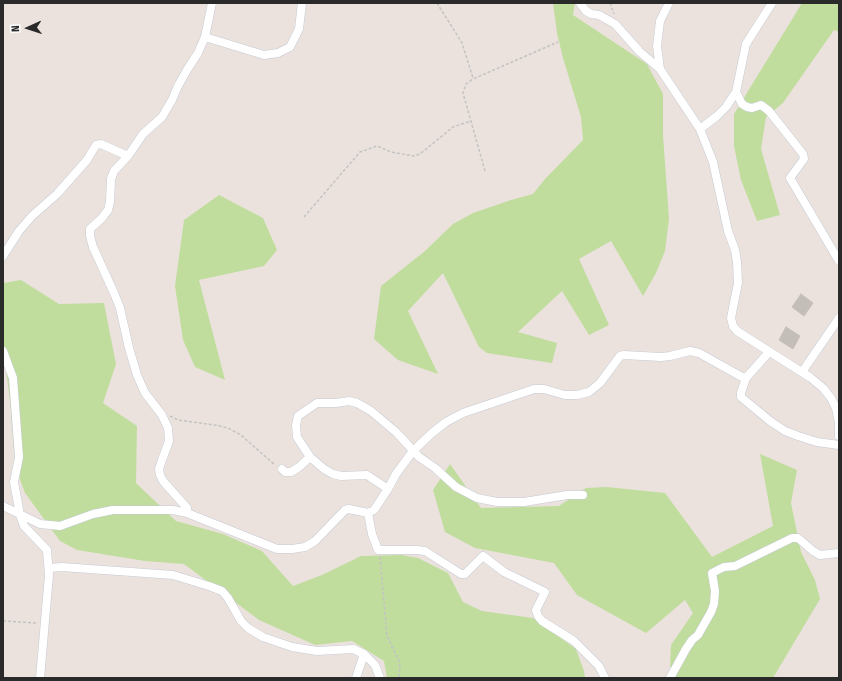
<!DOCTYPE html>
<html>
<head>
<meta charset="utf-8">
<style>
  body { margin:0 }
  #map { position:relative; width:842px; height:681px; overflow:hidden; background:#ebe2dd; font-family:"Fira Sans Condensed",sans-serif }
  canvas { display:block }
  .frame { position:absolute; inset:0; border:4px solid #2a2a2a; pointer-events:none }
  .north { position:absolute; left:8px; top:8px; width:40px; height:40px; -webkit-text-stroke:3px #fff; paint-order:stroke; rotate:267deg; font-size:11px; font-weight:700; line-height:16px; text-align:center; color:#2a2a2a }
  .north::after { content:''; display:block; margin:auto; width:14px; height:18px; background:#2a2a2a; clip-path:polygon(50% 0,100% 100%,50% 72%,0 100%) }
</style>
</head>
<body>
<div id="map">
<canvas width="842" height="681"></canvas>
<div class="frame"></div>
<div class="north">N</div>
</div>
<script>
const context = document.querySelector('canvas').getContext('2d');
context.lineJoin = 'round';
function fill(path, color) {
  context.fillStyle = color;
  context.fill(path, 'evenodd');
}
function poly(rows) {
  const path = new Path2D();
  for (const r of rows) {
    path.moveTo(r[0], r[1]);
    for (let i = 2; i < r.length; i += 2) path.lineTo(r[i], r[i + 1]);
  }
  return path;
}
function stroke(path, color, width, dash) {
  context.strokeStyle = color;
  context.lineWidth = width;
  context.lineCap = dash ? 'butt' : 'round';
  context.setLineDash(dash || []);
  context.stroke(path);
}
const green = poly([
  [553,3,575,3,573,15,647,64,663,94,663,135,669,219,665,251,656,273,643,296,611,241,579,259,609,325,589,335,562,291,518,332,557,343,552,363,487,353,479,347,443,273,408,311,438,374,398,360,374,339,381,286,425,251,453,224,473,213,511,200,533,194,545,179,583,140,581,117,563,58,557,33],
  [802,3,839,3,839,32,834,30,783,103,766,117,761,149,780,215,757,221,741,180,734,146,734,114],
  [219,195,263,218,277,250,264,266,199,280,225,380,195,367,183,340,175,286,184,220],
  [21,280,59,304,104,303,116,364,103,403,137,426,136,483,176,521,223,534,262,551,293,586,322,575,361,556,401,555,418,558,448,573,463,602,482,611,533,618,576,649,584,671,585,678,387,678,384,661,352,641,315,645,259,620,184,564,145,561,77,550,60,541,25,493,15,466,10,401,3,347,3,283],
  [760,454,797,470,791,503,801,552,815,580,820,599,773,678,676,678,670,666,671,645,693,613,685,600,646,633,577,595,554,563,475,548,445,532,433,490,450,464,481,508,559,506,586,488,607,487,665,493,712,557,773,526]
]);
const building = poly([
  [801,294,813,303,804,316,792,307,801,294],
  [786,327,800,336,793,349,779,340,786,327]
]);
const path = poly([
  [437,3,462,43,473,78],
  [610,3,614,14],
  [485,171,463,93,466,84,473,79,558,42],
  [304,217,360,152,377,146,391,152,414,156,420,154,453,127,471,121],
  [170,416,178,420,215,425,228,428,241,435,275,465],
  [380,557,387,636,400,663,399,678],
  [3,621,37,623]
]);
const minor = poly([
  [580,3,586,11,591,14,599,15,615,24,640,52,660,69,700,129,713,162,728,231,735,250,737,262,738,283,731,318,733,326,737,331,811,378,823,388,831,398,836,408,839,423,839,436],
  [205,37,264,55,278,53,290,47,299,29,302,3],
  [660,69,657,46,660,21,669,3],
  [736,92,742,104,747,107,752,108,761,105,769,111,803,154,804,159,790,178,839,261],
  [700,129,717,116,726,107,736,92,746,44,772,3],
  [3,256,19,231,32,216,57,194,87,160,96,145,101,144,128,156],
  [3,351,13,378,19,457,14,482,20,515,24,526,47,550,49,575,40,678],
  [802,372,839,318],
  [746,378,741,393,741,397,770,421,785,431,798,436,817,442,839,445],
  [310,457,297,437,296,425,298,416,317,403,336,403,349,401,357,403,371,411,397,433,419,457,435,468,456,487,477,498,497,502,524,502,567,495,583,495],
  [282,469,285,472,291,472,299,467,310,457,324,469,333,474,341,476,367,475,388,489],
  [3,506,40,524,60,526,93,514,113,510,173,510,187,513,277,549,292,549,305,547,315,541,345,510,349,509,368,513,374,510,388,489,396,474,413,451,432,433,446,422,463,413,534,389,544,389,565,395,577,395,589,392,600,383,620,356,624,355,661,357,670,356,690,351,699,353,742,377,746,378,769,352],
  [187,513,187,508,163,481,160,475,159,469,162,460,169,441,168,428,162,415,145,393,137,375,129,348,120,308,114,293,93,247,90,236,90,229,102,218,108,210,110,202,111,179,114,171,128,156,143,134,162,117,172,100,178,86,187,70,198,53,205,37,212,3],
  [368,513,372,534,378,550,417,550,425,551,461,574,465,574,483,556,504,572,545,592,536,610,538,616,542,621,574,641,599,666,605,678],
  [49,568,62,567,173,575,209,586,222,591,228,598,241,621,248,628,263,637,292,647,317,651,353,649,364,654,375,665,380,678],
  [356,678,364,654],
  [670,678,686,649,692,640,698,635,711,612,714,604,715,591,712,573,724,567,735,566,792,538,798,538,813,551,820,555,839,553]
]);
fill(green, '#c0dd9e');
fill(building, '#c4beb9');
stroke(building, '#c6beb7', 1);
stroke(minor, '#c5cad3', 9);
stroke(path, '#c3c3c3', 1.5, [3, 2]);
stroke(minor, '#fff', 8);
</script>
</body>
</html>
